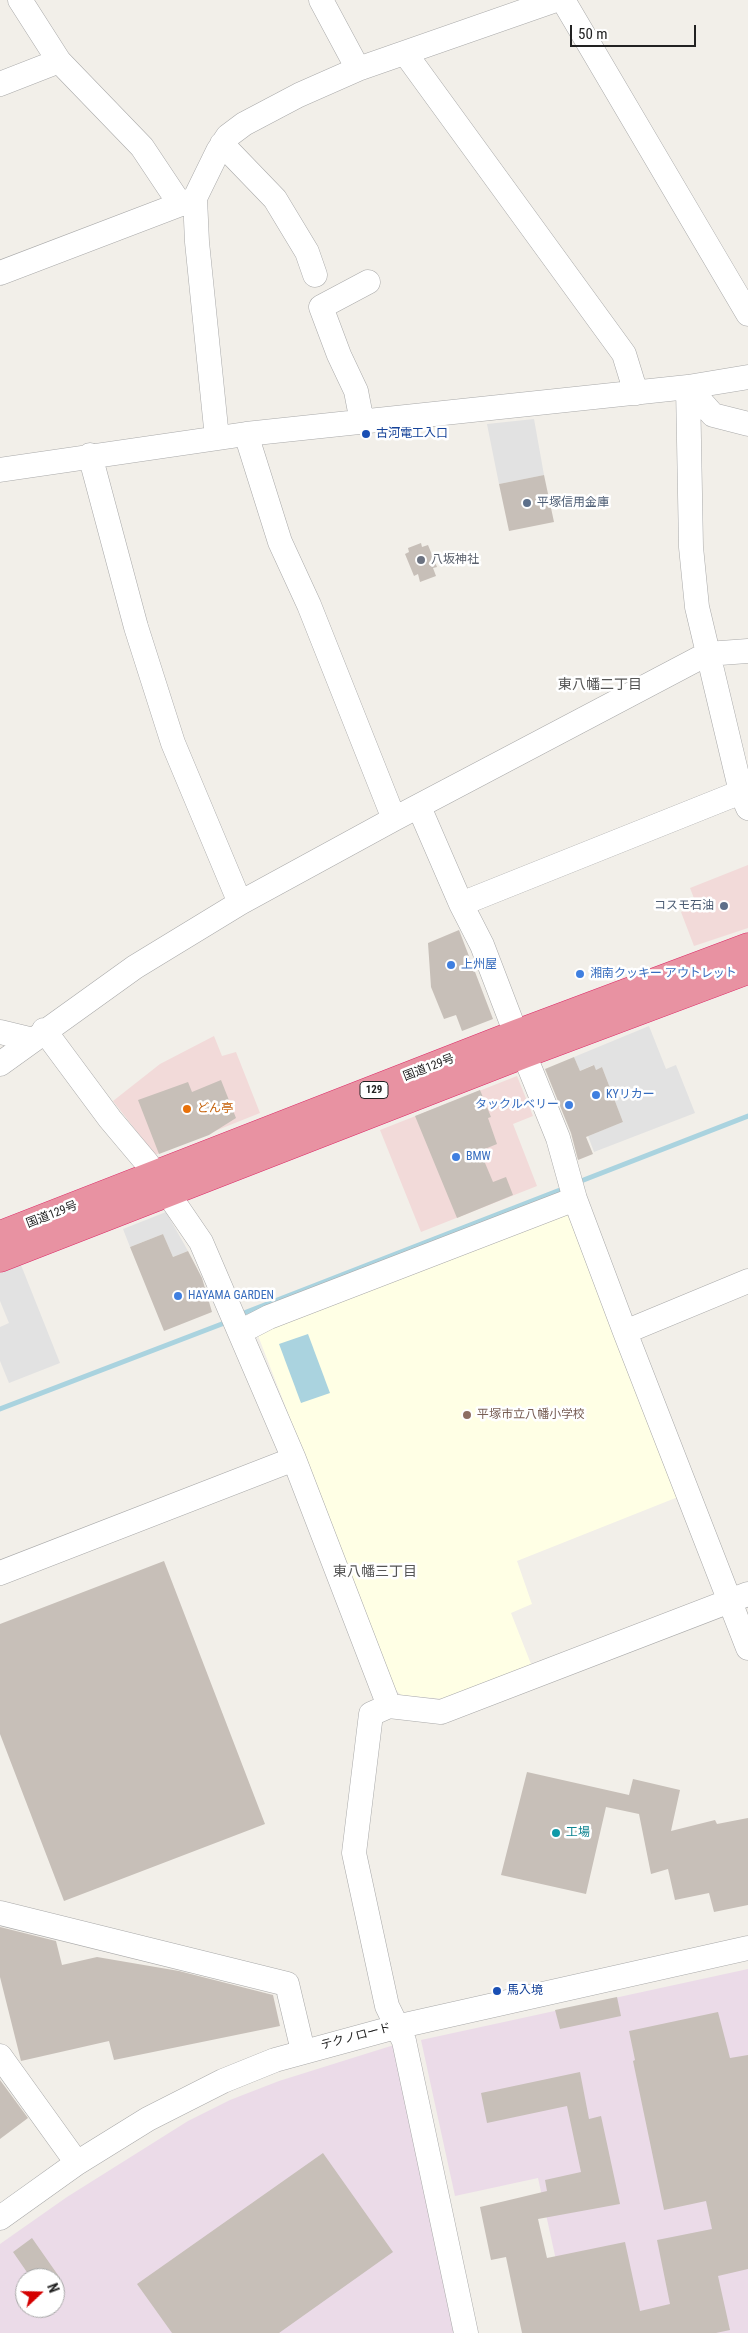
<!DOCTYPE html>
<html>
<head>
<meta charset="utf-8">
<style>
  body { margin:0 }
  #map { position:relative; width:748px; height:2333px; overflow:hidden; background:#f2efe9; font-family:"Roboto Condensed",sans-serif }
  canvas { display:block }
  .north { position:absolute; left:15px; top:2268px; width:50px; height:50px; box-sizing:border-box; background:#fff; border:1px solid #a7a7a7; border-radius:50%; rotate:69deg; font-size:14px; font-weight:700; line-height:20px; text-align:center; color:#222 }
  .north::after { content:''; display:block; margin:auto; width:18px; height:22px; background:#d40000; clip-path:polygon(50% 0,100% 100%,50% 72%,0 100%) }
  .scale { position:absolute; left:570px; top:25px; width:126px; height:22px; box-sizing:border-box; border:2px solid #222; border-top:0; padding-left:6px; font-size:15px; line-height:18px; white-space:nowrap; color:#222; -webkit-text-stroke:4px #fff; paint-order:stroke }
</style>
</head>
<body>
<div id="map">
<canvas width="748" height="2333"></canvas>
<div class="north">N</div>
<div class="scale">50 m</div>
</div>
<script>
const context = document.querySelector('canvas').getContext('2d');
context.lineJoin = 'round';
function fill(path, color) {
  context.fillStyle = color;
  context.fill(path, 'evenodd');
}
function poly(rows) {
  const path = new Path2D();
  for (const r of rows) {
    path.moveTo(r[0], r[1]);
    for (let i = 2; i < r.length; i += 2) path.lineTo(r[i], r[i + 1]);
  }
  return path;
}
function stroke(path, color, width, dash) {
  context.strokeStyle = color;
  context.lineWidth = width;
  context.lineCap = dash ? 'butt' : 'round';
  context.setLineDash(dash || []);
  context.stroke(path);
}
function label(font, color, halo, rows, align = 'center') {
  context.font = font + ' "Roboto Condensed","Noto Sans JP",sans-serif';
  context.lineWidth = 5;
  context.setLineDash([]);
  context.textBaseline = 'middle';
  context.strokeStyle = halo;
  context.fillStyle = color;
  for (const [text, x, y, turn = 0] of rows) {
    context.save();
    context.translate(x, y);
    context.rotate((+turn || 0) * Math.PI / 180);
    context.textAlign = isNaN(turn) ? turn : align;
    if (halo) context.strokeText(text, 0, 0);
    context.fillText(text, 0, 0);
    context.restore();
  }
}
const commercial = poly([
  [748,865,748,928,694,946,681,912,697,906,690,888],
  [214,1036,222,1056,236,1052,260,1113,155,1155,113,1101,160,1064],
  [517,1076,533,1116,513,1124,537,1186,421,1232,380,1130]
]);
const industrial = poly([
  [748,1969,748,2333,572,2333,538,2178,455,2196,421,2040],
  [394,2045,456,2333,0,2333,0,2244,67,2197,188,2121,230,2100,279,2081],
  [25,2278,55,2278,55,2308,25,2308]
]);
const education = poly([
  [567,1209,678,1497,517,1561,532,1604,511,1613,531,1664,446,1699,401,1695,395,1689,257,1333]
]);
const parking = poly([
  [534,419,544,475,499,484,487,424],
  [649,1026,666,1069,676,1065,695,1113,594,1152,588,1136,623,1122,602,1067,596,1070,593,1065,580,1071,574,1057],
  [166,1212,188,1251,173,1257,163,1234,130,1247,123,1229],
  [21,1265,60,1363,9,1383,0,1361,0,1327,9,1323,0,1301,0,1273]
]);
const water = poly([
  [308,1334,330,1393,301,1403,279,1344]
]);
const stream = poly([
  [581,1181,748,1116],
  [244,1313,560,1190],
  [0,1409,227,1322]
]);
const building = poly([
  [544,475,554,522,509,531,499,484],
  [421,543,422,547,428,545,437,567,433,568,436,576,420,582,418,574,414,576,405,554,409,552,408,548],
  [459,930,493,1019,462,1031,456,1015,444,1019,431,987,428,943],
  [574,1057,580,1071,594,1065,596,1070,602,1067,623,1122,586,1137,593,1154,578,1160,571,1133,545,1069],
  [221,1080,236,1118,209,1135,159,1154,138,1100,188,1082,192,1092],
  [480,1090,491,1117,488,1118,497,1144,480,1151,493,1182,506,1177,513,1195,457,1218,415,1116],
  [163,1234,173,1257,188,1251,202,1278,212,1312,164,1331,130,1247],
  [164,1561,265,1824,64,1901,0,1734,0,1624],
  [527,1772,629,1795,633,1779,680,1790,671,1831,715,1820,717,1824,748,1818,748,1905,714,1912,709,1893,675,1900,668,1869,651,1874,639,1814,606,1807,586,1894,501,1875],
  [0,1927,56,1941,62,1965,97,1957,179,1971,273,1995,280,2026,114,2060,109,2041,21,2061,0,1977],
  [617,1997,621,2016,560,2029,555,2010],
  [718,2012,730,2058,748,2055,748,2269,718,2276,730,2330,716,2333,522,2333,506,2257,491,2260,480,2207,547,2191,545,2180,581,2172,567,2106,487,2123,481,2093,580,2072,589,2119,601,2116,620,2204,538,2219,547,2258,625,2242,640,2311,670,2304,657,2240,712,2229,706,2201,664,2210,633,2061,635,2060,629,2031],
  [0,2080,28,2118,0,2139],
  [323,2153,393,2252,279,2333,172,2333,137,2284],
  [32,2238,60,2278,31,2278,13,2252]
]);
const minor = poly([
  [20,0,59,61,142,147,180,204],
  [321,0,358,69],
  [563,0,748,314],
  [405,53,624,354,636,393],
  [0,84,59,61],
  [222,144,275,199,307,252,315,275],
  [0,273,194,199],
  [688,387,691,547,697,607,741,792,748,808],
  [688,387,713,415,748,424],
  [362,422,356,391,339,355,321,307,368,282],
  [246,434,280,542,309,605,394,819],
  [217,438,197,242,195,198,218,151,228,136,244,124,299,95,358,69,556,0],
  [90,455,136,627,173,743,240,903],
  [0,470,246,434,688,387,748,377],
  [419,807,461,904,482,945,516,1034],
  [461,904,741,792],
  [44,1030,110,1119,147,1163,201,1242,294,1459,389,1706,371,1714,354,1853,387,2006,404,2041,466,2333],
  [0,1032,33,1040],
  [524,1054,558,1138,575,1199,625,1332,748,1648],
  [0,1064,135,967,240,903,394,819,707,654,748,651],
  [240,1332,269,1317,575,1199],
  [625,1332,748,1281],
  [0,1573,294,1459],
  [389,1706,441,1712,748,1594],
  [0,1913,287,1984,303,2051],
  [0,2056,77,2163],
  [0,2218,77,2163,148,2119,223,2081,275,2060,396,2027,748,1948]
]);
const highway = poly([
  [0,1235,516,1034,748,947],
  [0,1258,524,1054,748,970]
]);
const markers = [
  [366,434,5,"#1a4fb4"],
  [527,503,5,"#5c6f8a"],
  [421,560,5,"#6b7280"],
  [724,906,5,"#5c6f8a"],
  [451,965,5,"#3f7fe0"],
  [580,974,5,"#3f7fe0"],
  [596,1095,5,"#3f7fe0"],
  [569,1105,5,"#3f7fe0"],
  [187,1109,5,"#e8710a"],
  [456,1157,5,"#3f7fe0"],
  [178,1296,5,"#3f7fe0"],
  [467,1415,5,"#8d6e63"],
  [556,1833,5,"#0f9aa8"],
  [497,1991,5,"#1a4fb4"]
];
const shields = [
  [374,1090,28]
];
const shieldNames = [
  ["129",374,1090]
];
const transitNames = [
  ["古河電工入口",376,434],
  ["馬入境",507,1991]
];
const serviceNames = [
  ["平塚信用金庫",537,503],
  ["コスモ石油",714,906,"right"]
];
const worshipNames = [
  ["八坂神社",431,560]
];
const shopNames = [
  ["上州屋",461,965],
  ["湘南クッキー アウトレット",590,974],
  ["KYリカー",606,1095],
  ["タックルベリー",559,1105,"right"],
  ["BMW",466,1157],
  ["HAYAMA GARDEN",188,1296]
];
const streetNames = [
  ["国道129号",429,1068,-21],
  ["国道129号",52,1215,-21],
  ["テクノロード",356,2037,-15]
];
const foodNames = [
  ["どん亭",197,1109]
];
const educationNames = [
  ["平塚市立八幡小学校",477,1415]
];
const cultureNames = [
  ["工場",566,1833]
];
const neighbourhoodNames = [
  ["東八幡二丁目",600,685],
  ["東八幡三丁目",375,1572]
];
fill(commercial, '#f2dad9');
fill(industrial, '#ebdbe8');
fill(education, '#ffffe5');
fill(parking, '#e2e2e2');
fill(water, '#aad3df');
stroke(stream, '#aad3df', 5);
fill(building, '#c7bfb8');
stroke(minor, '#a9a9a9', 25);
stroke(highway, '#dc2a67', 29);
stroke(minor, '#fff', 24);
stroke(highway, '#e892a2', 28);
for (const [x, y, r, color] of markers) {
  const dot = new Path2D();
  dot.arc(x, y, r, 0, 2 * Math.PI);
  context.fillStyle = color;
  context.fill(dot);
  stroke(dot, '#fff', 2);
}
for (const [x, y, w] of shields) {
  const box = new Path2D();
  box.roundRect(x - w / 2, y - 8.5, w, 17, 4);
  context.fillStyle = '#fff';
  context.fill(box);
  stroke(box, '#222', 1);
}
label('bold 11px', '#222', null, shieldNames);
label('12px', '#164399', '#fff', transitNames, 'left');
label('12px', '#4e5e75', '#fff', serviceNames, 'left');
label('12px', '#5b616d', '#fff', worshipNames, 'left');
label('12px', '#366cbe', '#fff', shopNames, 'left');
label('12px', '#222', '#fff', streetNames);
label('12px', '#c56008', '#fff', foodNames, 'left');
label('12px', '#785e54', '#fff', educationNames, 'left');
label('12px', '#0d838f', '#fff', cultureNames, 'left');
label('14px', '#555', '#fff', neighbourhoodNames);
</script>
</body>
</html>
